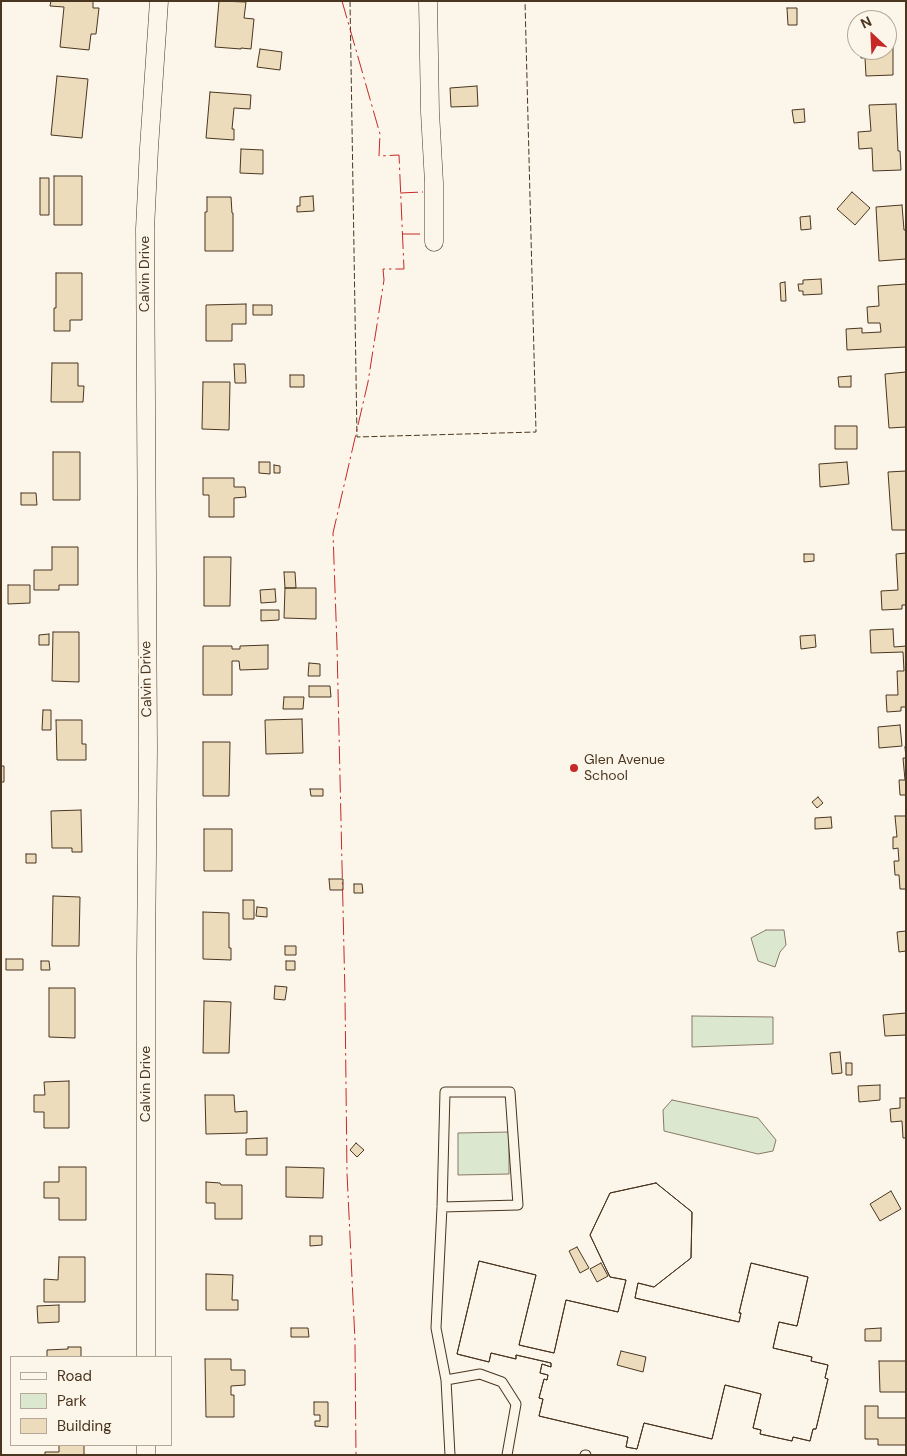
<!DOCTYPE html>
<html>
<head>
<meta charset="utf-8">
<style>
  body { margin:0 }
  #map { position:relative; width:907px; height:1456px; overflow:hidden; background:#fbf6e9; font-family:"DM Sans",sans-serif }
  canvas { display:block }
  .frame { position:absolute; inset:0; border:2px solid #4a3520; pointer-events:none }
  .legend { position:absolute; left:10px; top:1356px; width:162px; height:90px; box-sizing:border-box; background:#fbf6e9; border:1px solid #b4a999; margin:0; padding:6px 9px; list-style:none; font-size:15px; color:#4a3520 }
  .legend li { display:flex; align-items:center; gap:10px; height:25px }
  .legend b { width:25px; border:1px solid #b4a999 }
  .north { position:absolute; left:847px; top:10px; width:50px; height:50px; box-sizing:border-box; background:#fbf6e9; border:1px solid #b4a999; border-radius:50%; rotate:335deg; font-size:14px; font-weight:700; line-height:20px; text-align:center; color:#4a3520 }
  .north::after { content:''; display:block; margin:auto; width:18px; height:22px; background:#c62828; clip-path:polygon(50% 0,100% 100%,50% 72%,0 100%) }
</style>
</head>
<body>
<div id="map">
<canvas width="907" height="1456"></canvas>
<div class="frame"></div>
<ul class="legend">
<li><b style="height:6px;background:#fbf6e9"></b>Road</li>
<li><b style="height:14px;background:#dce7d0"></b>Park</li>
<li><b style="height:14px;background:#ecdcbc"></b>Building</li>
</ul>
<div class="north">N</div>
</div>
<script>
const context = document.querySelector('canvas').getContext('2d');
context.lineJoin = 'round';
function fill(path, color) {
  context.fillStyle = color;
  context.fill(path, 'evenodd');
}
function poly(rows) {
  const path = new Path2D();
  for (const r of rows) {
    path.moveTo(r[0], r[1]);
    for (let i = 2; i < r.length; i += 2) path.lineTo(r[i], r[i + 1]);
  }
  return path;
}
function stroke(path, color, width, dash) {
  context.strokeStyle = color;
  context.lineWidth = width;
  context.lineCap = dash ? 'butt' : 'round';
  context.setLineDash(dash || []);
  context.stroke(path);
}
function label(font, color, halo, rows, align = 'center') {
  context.font = font + ' "DM Sans",sans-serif';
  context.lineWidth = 4;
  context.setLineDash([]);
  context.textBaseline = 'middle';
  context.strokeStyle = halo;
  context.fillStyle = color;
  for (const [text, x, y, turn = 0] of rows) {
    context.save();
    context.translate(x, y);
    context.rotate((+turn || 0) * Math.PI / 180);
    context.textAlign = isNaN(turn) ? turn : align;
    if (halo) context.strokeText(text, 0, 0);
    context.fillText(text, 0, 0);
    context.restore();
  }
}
const green = poly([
  [766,930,784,930,786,945,780,952,775,967,758,961,751,938,766,930],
  [692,1016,773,1017,773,1044,692,1047,692,1016],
  [672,1100,758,1118,776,1140,773,1151,758,1154,664,1131,663,1110,672,1100],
  [509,1132,509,1174,458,1175,458,1133,509,1132]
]);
const building = poly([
  [51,1,93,1,93,8,99,8,96,34,91,34,89,50,60,47,64,7,50,6,51,1],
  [219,1,246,2,244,18,254,19,251,49,241,48,241,49,215,47,219,1],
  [787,8,797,8,797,25,788,25,787,8],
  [893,32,893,75,866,76,865,58,861,58,861,55,864,54,864,50,887,50,887,33,893,32],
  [260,49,282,52,280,70,257,67,260,49],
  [57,76,88,79,82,138,51,135,57,76],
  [477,86,478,106,451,107,450,88,477,86],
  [210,92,251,95,250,109,234,108,232,129,234,129,234,140,206,138,210,92],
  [896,104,898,151,900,151,901,170,873,171,872,148,859,149,858,132,871,131,869,105,896,104],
  [804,109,805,122,794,123,792,110,804,109],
  [241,149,263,150,263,174,240,173,241,149],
  [54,176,82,176,82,225,54,225,54,176],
  [40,178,49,178,49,215,40,215,40,178],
  [852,192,870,208,855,225,837,209,852,192],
  [313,196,314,211,297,212,297,206,300,206,300,197,313,196],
  [207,197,231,197,232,213,233,213,233,251,205,251,205,212,207,212,207,197],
  [902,205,904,230,906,230,906,259,879,261,876,207,902,205],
  [810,216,811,229,801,230,800,217,810,216],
  [56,273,82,273,82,320,70,320,70,331,54,331,54,308,56,308,56,273],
  [821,279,822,294,803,295,803,291,799,291,798,284,803,284,803,280,821,279],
  [785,282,786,301,781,301,780,283,785,282],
  [906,284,906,347,847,350,846,329,862,328,862,333,881,332,880,323,868,323,867,307,879,306,878,286,906,284],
  [246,304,246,324,232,324,232,341,206,341,206,305,246,304],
  [253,305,272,305,272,315,253,315,253,305],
  [52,363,78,363,78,386,84,386,83,402,51,402,52,363],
  [234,364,245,364,246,383,235,383,234,364],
  [906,372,906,427,889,428,885,374,906,372],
  [290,375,304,375,304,387,290,387,290,375],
  [851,376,851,387,839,387,838,377,851,376],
  [203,382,230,382,229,430,202,429,203,382],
  [835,426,857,426,857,449,835,449,835,426],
  [53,452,80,452,80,500,53,500,53,452],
  [259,462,270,462,270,474,259,473,259,462],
  [847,462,849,484,820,487,819,464,847,462],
  [274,465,280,466,280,473,274,473,274,465],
  [906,471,906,530,892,530,888,472,906,471],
  [203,478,234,478,234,487,245,487,246,497,234,498,234,517,209,517,209,495,203,495,203,478],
  [21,493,36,493,37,505,21,505,21,493],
  [52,547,78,547,78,585,59,585,59,590,34,590,34,570,52,570,52,547],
  [906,553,906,605,902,605,902,609,882,610,881,591,898,590,896,554,906,553],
  [804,554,814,554,814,561,804,562,804,554],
  [204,557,231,557,230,606,204,606,204,557],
  [284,572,295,572,296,588,285,588,284,572],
  [8,585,30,585,30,603,8,604,8,585],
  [285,588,316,588,316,619,284,618,285,588],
  [275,589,276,602,261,603,260,590,275,589],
  [261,610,279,610,279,620,261,621,261,610],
  [893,629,894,647,906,646,906,707,901,707,901,711,887,712,886,695,898,695,897,671,904,671,903,652,871,653,870,630,893,629],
  [53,632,79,632,79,682,52,681,53,632],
  [49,634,49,645,39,645,39,635,49,634],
  [815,635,816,647,801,649,800,636,815,635],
  [268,645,268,669,240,670,239,661,232,661,232,695,203,695,203,646,232,646,232,649,240,649,240,646,268,645],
  [309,663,320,664,320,676,308,676,309,663],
  [309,686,330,686,331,697,309,697,309,686],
  [284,697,304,697,303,709,283,709,284,697],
  [43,710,51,710,51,730,42,730,43,710],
  [302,719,303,753,266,754,265,720,302,719],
  [56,720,82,720,82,744,86,744,86,760,57,760,56,720],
  [900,725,902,746,879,748,878,727,900,725],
  [203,742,230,742,229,796,203,796,203,742],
  [905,747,906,747,906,795,900,795,899,780,905,780,903,758,906,758,905,747],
  [1,766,4,766,4,782,1,782,1,766],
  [310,789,323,789,323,796,311,796,310,789],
  [818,797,823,803,817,808,812,802,818,797],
  [81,810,82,852,72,852,72,848,52,848,51,811,81,810],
  [895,816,906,816,906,889,900,889,899,875,895,875,894,861,899,861,898,848,893,849,893,837,897,837,895,816],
  [831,817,832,828,815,829,815,818,831,817],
  [204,829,232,829,232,871,204,871,204,829],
  [26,854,36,854,36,863,26,863,26,854],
  [329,879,343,879,343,890,330,890,329,879],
  [354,884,362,884,363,893,354,893,354,884],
  [53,896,80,897,79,946,52,946,53,896],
  [243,900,254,900,254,919,243,919,243,900],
  [257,907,267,908,267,917,256,916,257,907],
  [203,912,229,913,229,948,231,948,231,960,203,959,203,912],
  [906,931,906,951,899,952,897,932,906,931],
  [285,946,296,946,296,955,285,955,285,946],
  [6,959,23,959,23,970,6,970,6,959],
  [41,961,49,961,50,970,41,970,41,961],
  [286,961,295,961,295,970,286,970,286,961],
  [275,986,287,987,285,1000,274,999,275,986],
  [49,988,75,988,75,1038,49,1037,49,988],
  [204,1001,231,1002,229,1053,203,1053,204,1001],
  [906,1013,906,1035,885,1036,883,1015,906,1013],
  [840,1052,842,1073,832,1074,830,1053,840,1052],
  [846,1063,852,1063,852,1075,846,1075,846,1063],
  [69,1081,69,1128,44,1128,44,1112,34,1112,34,1095,45,1095,44,1082,69,1081],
  [880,1085,880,1100,859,1102,858,1086,880,1085],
  [205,1095,234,1095,235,1112,247,1111,247,1133,206,1134,205,1095],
  [900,1098,906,1098,906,1138,903,1138,902,1121,891,1122,890,1109,900,1108,900,1098],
  [267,1138,267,1155,246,1155,246,1139,267,1138],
  [356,1143,364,1150,357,1157,350,1150,356,1143],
  [59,1167,86,1167,86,1220,59,1220,59,1198,44,1198,44,1182,59,1182,59,1167],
  [286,1167,324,1168,323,1198,286,1197,286,1167],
  [206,1182,220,1183,221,1185,242,1185,242,1219,215,1219,215,1203,206,1203,206,1182],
  [656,1183,692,1212,691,1258,654,1287,638,1283,635,1298,739,1322,741,1313,739,1313,751,1263,808,1277,797,1326,779,1322,773,1348,812,1357,811,1361,828,1365,825,1378,828,1379,816,1429,813,1429,810,1441,793,1437,792,1441,760,1434,761,1430,753,1428,761,1394,725,1385,712,1439,644,1423,637,1449,626,1447,628,1437,539,1416,543,1399,539,1398,544,1379,547,1380,548,1375,540,1373,542,1364,551,1367,551,1363,516,1355,516,1359,491,1353,489,1362,457,1354,479,1261,536,1275,519,1345,554,1353,566,1300,618,1312,626,1280,610,1277,590,1235,610,1193,656,1183],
  [621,1351,646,1357,643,1372,617,1365,621,1351],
  [656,1183,692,1212,691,1258,654,1287,638,1283,635,1298,739,1322,741,1313,739,1313,751,1263,808,1277,797,1326,779,1322,773,1348,812,1357,811,1361,828,1365,825,1378,828,1379,816,1429,813,1429,810,1441,793,1437,792,1441,760,1434,761,1430,753,1428,761,1394,725,1385,712,1439,644,1423,637,1449,626,1447,628,1437,539,1416,543,1399,539,1398,544,1379,547,1380,548,1375,540,1373,542,1364,551,1367,551,1363,516,1355,516,1359,491,1353,489,1362,457,1354,479,1261,536,1275,519,1345,554,1353,566,1300,618,1312,626,1280,610,1277,590,1235,610,1193,656,1183],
  [891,1191,901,1209,880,1221,870,1204,891,1191],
  [310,1236,322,1236,322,1245,310,1246,310,1236],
  [577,1247,589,1268,580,1273,569,1251,577,1247],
  [59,1257,85,1257,85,1302,44,1302,44,1279,58,1280,59,1257],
  [601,1263,608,1276,597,1282,590,1269,601,1263],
  [206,1274,233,1275,232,1300,238,1300,238,1310,206,1310,206,1274],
  [59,1305,59,1322,38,1323,37,1306,59,1305],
  [291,1328,308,1328,309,1337,291,1337,291,1328],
  [881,1328,881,1341,865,1341,865,1329,881,1328],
  [68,1347,81,1347,81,1357,47,1357,47,1350,68,1349,68,1347],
  [205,1359,231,1359,231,1370,245,1370,245,1385,231,1386,231,1395,234,1395,234,1417,206,1417,205,1359],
  [879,1361,906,1361,906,1392,880,1392,879,1361],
  [314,1402,328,1402,328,1427,315,1426,315,1421,320,1421,320,1415,314,1415,314,1402],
  [865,1406,878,1406,878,1418,906,1418,906,1445,878,1445,878,1439,865,1439,865,1406],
  [59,1445,84,1445,84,1455,45,1455,45,1452,59,1452,59,1445]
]);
const lane = poly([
  [442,1207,518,1205,510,1092,445,1092,442,1207,436,1328,446,1380,450,1455],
  [446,1380,480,1374,502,1382,516,1404,507,1455],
  [585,1455,586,1455]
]);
const street = poly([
  [428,1,430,112,434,183,434,242],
  [146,1357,146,958,148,749,145,229,149,148,159,1],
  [146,1455,146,1445]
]);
const fence = poly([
  [350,1,357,437,536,432,525,1]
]);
const power = poly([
  [342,1,380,134,379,156,399,155,404,269,383,269,384,280,368,382,333,533,337,646,345,995,347,1173,355,1341,356,1455],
  [400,193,423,192],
  [402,234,424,234]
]);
const markers = [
  [574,768,5,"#c62828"]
];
const streetNames = [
  ["Calvin Drive",145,274,-90],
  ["Calvin Drive",147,679,-91],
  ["Calvin Drive",146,1084,-90]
];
const poiNames = [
  ["Glen Avenue",584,760],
  ["School",584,776]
];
fill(green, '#dce7d0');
stroke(green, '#887966', 1);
fill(building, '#ecdcbc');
stroke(building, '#4a3520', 1);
stroke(lane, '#4a3520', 11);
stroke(street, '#4a3520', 19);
stroke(lane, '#fbf6e9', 9);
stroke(street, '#fbf6e9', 18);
stroke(fence, '#4a3520', 1, [6, 2.5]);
stroke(power, '#c62828', 1, [18, 4, 2.5, 4]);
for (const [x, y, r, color] of markers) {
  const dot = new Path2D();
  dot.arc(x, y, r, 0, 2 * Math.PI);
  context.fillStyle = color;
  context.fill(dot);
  stroke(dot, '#fbf6e9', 2);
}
label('14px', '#4a3520', '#fbf6e9', streetNames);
label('14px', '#4a3520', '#fbf6e9', poiNames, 'left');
</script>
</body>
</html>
